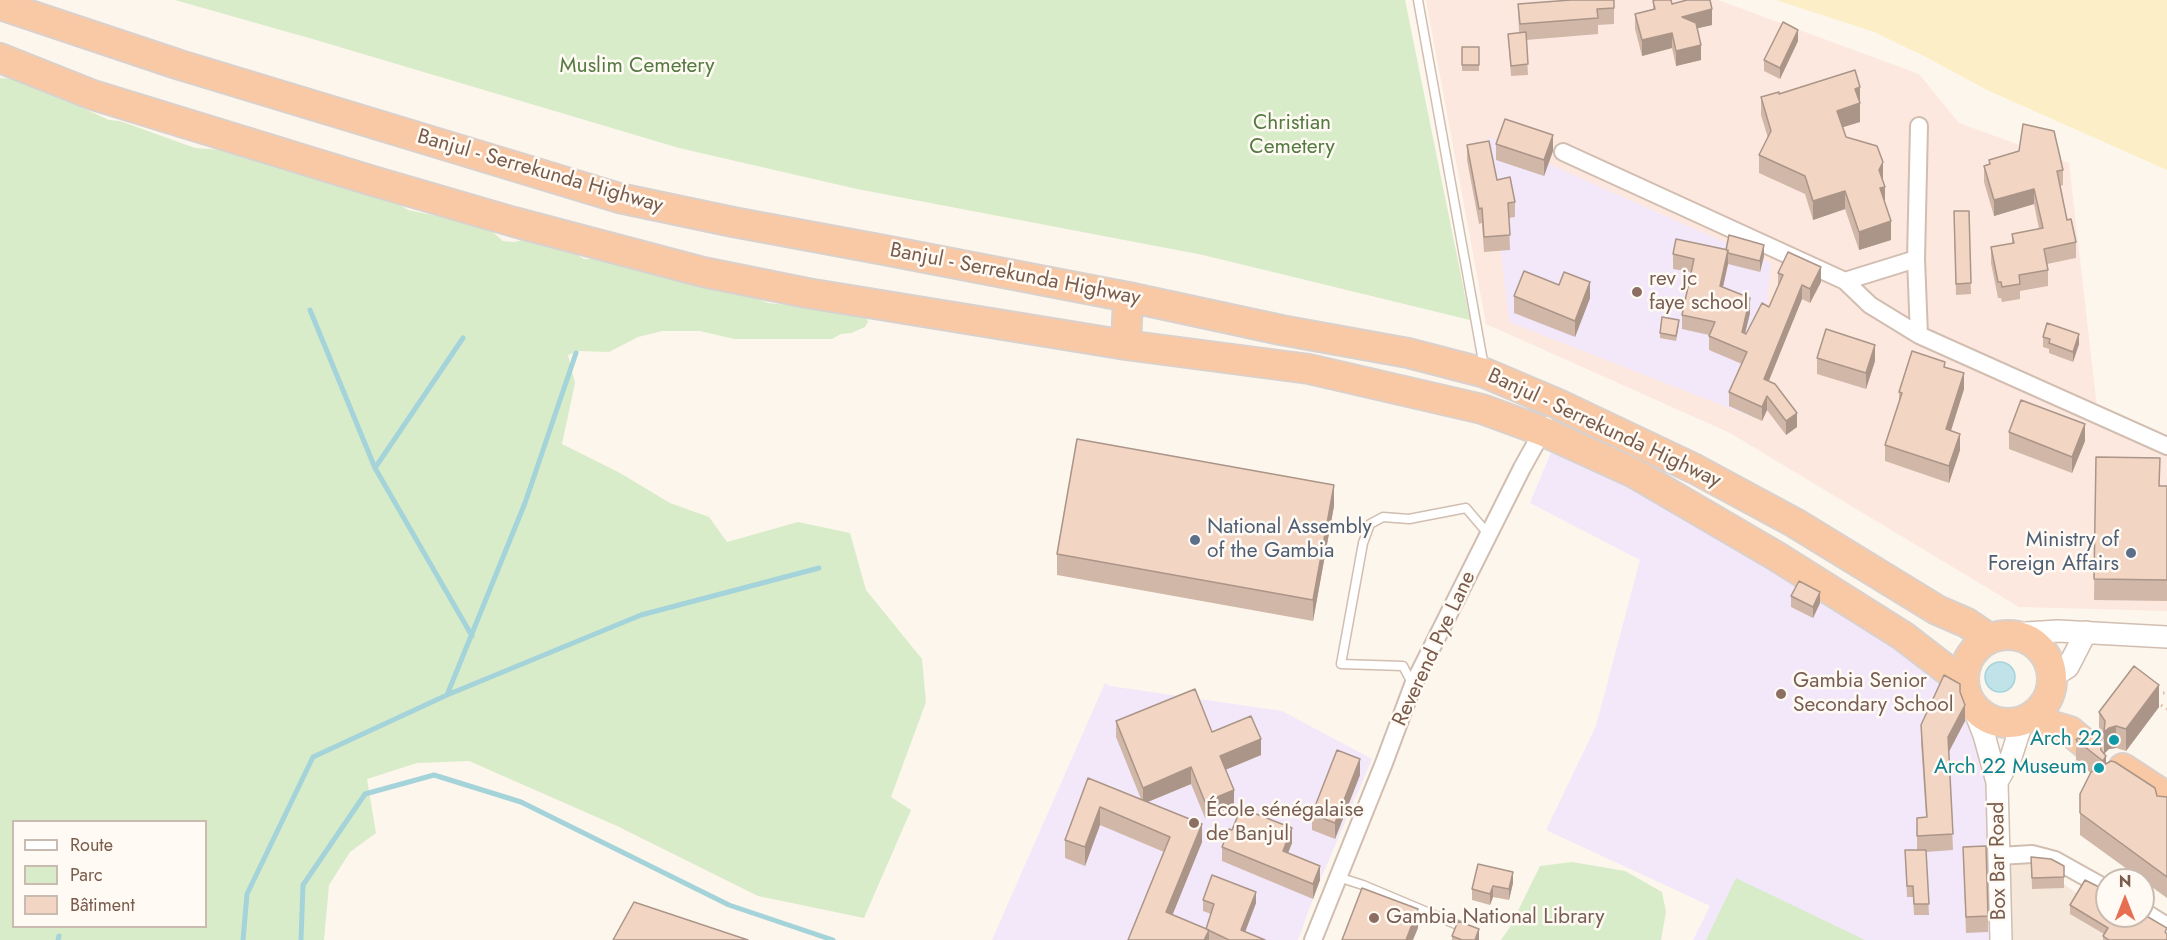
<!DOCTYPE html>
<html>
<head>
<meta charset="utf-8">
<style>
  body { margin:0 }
  #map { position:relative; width:2167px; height:940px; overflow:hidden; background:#fdf6ec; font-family:Jost,sans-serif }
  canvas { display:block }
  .legend { position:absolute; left:12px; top:820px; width:195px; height:108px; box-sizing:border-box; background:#fffaf3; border:2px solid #cabbb1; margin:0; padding:8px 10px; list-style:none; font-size:18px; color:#7a5c4d }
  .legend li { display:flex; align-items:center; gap:12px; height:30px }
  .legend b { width:30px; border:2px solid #cabbb1 }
  .north { position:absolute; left:2095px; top:868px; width:60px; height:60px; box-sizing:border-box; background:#fffaf3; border:2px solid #cabbb1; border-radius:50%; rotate:0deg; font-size:16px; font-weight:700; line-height:24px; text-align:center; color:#7a5c4d }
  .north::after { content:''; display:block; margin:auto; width:21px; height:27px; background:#e76f51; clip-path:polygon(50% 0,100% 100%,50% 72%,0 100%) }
</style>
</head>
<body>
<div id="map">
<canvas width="2167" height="940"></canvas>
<ul class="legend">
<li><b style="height:8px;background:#fff"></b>Route</li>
<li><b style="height:16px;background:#d8ecc9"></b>Parc</li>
<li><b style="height:16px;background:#f3d5c3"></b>Bâtiment</li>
</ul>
<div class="north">N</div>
</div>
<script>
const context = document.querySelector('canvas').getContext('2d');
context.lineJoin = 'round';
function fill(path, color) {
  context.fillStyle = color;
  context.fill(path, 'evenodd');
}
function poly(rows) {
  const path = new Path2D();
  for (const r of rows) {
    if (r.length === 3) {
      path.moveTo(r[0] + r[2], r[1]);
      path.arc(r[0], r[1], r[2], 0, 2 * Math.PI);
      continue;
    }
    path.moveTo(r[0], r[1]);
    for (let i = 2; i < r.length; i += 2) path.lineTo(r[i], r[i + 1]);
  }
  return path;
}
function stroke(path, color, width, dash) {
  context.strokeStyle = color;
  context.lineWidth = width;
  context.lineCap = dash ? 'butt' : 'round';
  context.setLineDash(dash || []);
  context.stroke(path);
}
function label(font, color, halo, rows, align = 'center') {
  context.font = font + ' Jost,sans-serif';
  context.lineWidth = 5;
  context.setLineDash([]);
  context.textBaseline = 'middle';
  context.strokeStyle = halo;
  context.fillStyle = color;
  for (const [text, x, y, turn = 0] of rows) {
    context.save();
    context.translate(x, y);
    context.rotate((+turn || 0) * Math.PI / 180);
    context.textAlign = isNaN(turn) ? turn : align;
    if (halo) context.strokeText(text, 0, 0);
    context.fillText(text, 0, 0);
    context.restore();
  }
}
const residential = poly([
  [1982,823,2107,916,2142,940,1983,940]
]);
const commercial = poly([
  [1426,0,1718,0,1919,74,1959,123,2069,163,2098,416,2167,453,2167,611,2019,607,1730,433,1486,324]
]);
const education = poly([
  [1488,137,1771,263,1755,418,1509,322],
  [1554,445,1754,546,1891,634,1972,713,1992,804,1993,940,1693,940,1710,906,1546,830,1596,726,1640,560,1530,503],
  [1105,683,1110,686,1282,711,1372,759,1317,888,1298,940,992,940]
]);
const green = poly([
  [175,0,1405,0,1470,320,1203,255,857,189,679,148,316,40],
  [0,78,16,79,60,89,87,110,109,120,120,121,195,148,251,152,390,199,408,210,486,226,503,241,514,242,530,238,548,238,584,259,596,259,608,255,641,271,652,269,751,296,768,303,787,305,826,301,866,317,868,322,865,327,851,333,841,334,832,339,734,339,700,331,662,331,638,337,609,352,580,351,568,355,575,383,562,444,620,473,670,503,709,517,727,542,798,522,850,533,866,590,922,659,926,702,891,797,911,810,864,918,758,896,617,826,469,761,417,763,367,779,376,833,350,852,329,885,324,940,0,940],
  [14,822,206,822,206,926,14,926],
  [1572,862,1625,871,1662,892,1666,912,1661,940,1501,940,1510,927,1540,866],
  [1736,878,1865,940,1706,940]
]);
const sand = poly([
  [1776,0,2167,0,2167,170,1987,90,1924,56,1874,32]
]);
const water = poly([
  [2000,677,15]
]);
const stream = poly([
  [310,310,375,468,472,636],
  [375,468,463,338],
  [447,695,525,503,576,353],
  [58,940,59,936],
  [243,940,247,894,313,757,447,695,641,615,819,568],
  [301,940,303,885,365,794,434,775,521,802,729,905,833,940]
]);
const path = poly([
  [2157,693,2167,693],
  [2156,702,2167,709]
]);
const service = poly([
  [1418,0,1484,367],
  [1413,685,1403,666,1341,664,1363,543,1370,524,1383,517,1409,519,1466,508,1489,535],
  [1338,877,1363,885,1465,928]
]);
const minor = poly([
  [1919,126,1916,259,1919,335],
  [1563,152,1845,281,1870,305,1919,335,2167,446],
  [1845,281,1916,259],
  [1999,856,2032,854,2055,860,2107,889],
  [2143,911,2167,926],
  [1313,940,1384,763,1413,685,1522,468,1546,425]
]);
const tertiary = poly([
  [2010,634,2058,631,2167,637],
  [2052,677,2068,667,2086,632],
  [1972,704,1984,735,1997,782,2001,940],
  [1997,782,2011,757,2023,720]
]);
const trunk = poly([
  [0,5,180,65,619,198,733,222,884,250,1128,297,1281,330,1408,353,1485,373,1558,404,1695,469,1795,523,1937,610,1967,623,1989,638],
  [0,58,93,95,373,181,514,222,703,272,807,293,1126,345,1309,369,1482,409,1542,431,1634,473,1776,556,1903,636,1964,683],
  [1126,345,1128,297],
  [2008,679,44],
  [2033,715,2050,725,2070,731,2089,747],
  [2123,768,2167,797]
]);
const wall = poly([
  [1653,1,1672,4,1712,25,1697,28,1701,60,1676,66,1672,48,1642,56,1635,29,1635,14,1653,9],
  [1518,4,1614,8,1614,24,1598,25,1598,34,1526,40,1528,75,1511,76,1508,34,1519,33],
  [1798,41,1780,79,1764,71,1764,60],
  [1462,47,1479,47,1479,71,1462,71],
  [1779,94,1860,122,1843,127,1846,137,1883,180,1885,205,1891,240,1859,250,1845,209,1813,220,1805,194,1759,173,1759,155,1768,138,1761,115,1761,97],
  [1496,144,1553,151,1544,176,1496,160],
  [1467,145,1515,202,1515,217,1509,218,1510,250,1484,252,1482,223,1479,224,1467,160],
  [1989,160,2063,170,2063,185,2060,186,2067,220,2076,242,2076,258,2047,264,2048,270,2048,286,2020,291,2020,299,2002,302,2001,298,1998,298,1991,263,1991,247,2012,243,2012,234,2039,229,2034,204,1994,216,1984,182,1984,166,1989,165],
  [1969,211,1971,294,1956,295,1954,222],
  [1726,250,1764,256,1760,272,1728,264,1723,287,1750,313,1745,333,1746,334,1769,307,1778,287,1778,273,1821,282,1810,303,1802,299,1768,381,1797,427,1786,435,1767,410,1762,421,1729,406,1729,392,1742,364,1709,350,1709,335,1682,329,1682,315,1691,272,1673,269,1673,254],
  [1514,296,1590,298,1575,337,1514,313],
  [1679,325,1676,341,1660,338,1660,333],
  [2043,337,2079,344,2073,362,2049,353,2049,349,2043,347],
  [1817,358,1875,361,1866,389,1817,374],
  [1945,367,1964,389,1951,431,1960,450,1949,483,1885,461,1885,445,1899,402,1899,392],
  [2009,432,2085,441,2072,473,2009,449],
  [2096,457,2160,486,2167,486,2167,601,2094,600],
  [1334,506,1313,621,1057,575,1057,554],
  [1791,596,1820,603,1813,618,1791,607],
  [1960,692,1965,721,1949,752,1953,850,1926,852,1929,915,1914,915,1913,897,1907,897,1905,850,1917,850,1917,818,1926,817,1921,742,1921,725],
  [2159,707,2126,751,2116,748,2109,749,2104,753,2106,764,2157,796,2167,797,2167,898,2080,835,2080,813,2091,773,2076,761,2076,740,2086,742,2094,741,2101,737,2099,734,2099,712],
  [2101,737,2104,740,2104,753,2101,750],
  [1116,721,1212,732,1261,755,1225,770,1234,806,1205,818,1191,784,1147,802,1202,842,1172,915,1206,929,1211,914,1203,911,1203,900,1256,903,1245,932,1265,940,1128,940,1164,852,1100,825,1085,866,1065,858,1065,840,1088,778,1141,799,1116,737],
  [1360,775,1335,839,1312,830,1312,814],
  [1232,830,1292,843,1288,853,1320,880,1313,899,1222,861,1222,847],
  [1963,847,1988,916,1988,932,1966,933],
  [2031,857,2064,866,2064,888,2032,889],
  [1513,883,1509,900,1493,897,1490,905,1472,900,1472,889],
  [2070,905,2167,940,2103,940,2103,936,2104,934,2070,914],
  [1452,936,1479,940,1452,940]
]);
const shadedWall = poly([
  [1712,9,1712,25,1682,32,1682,17],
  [1798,30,1798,41,1780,79,1780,68],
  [1672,33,1672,48,1642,56,1642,40],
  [1701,45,1701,60,1676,66,1676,51],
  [1860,87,1860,122,1837,129,1837,111,1855,89],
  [1553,135,1553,151,1544,176,1544,160],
  [1883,162,1883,180,1879,170],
  [1885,187,1885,205,1880,188],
  [2034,189,2034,204,1994,216,1994,200],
  [1845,191,1845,209,1813,220,1813,201],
  [1891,221,1891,240,1859,250,1859,232],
  [1764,245,1764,256,1760,272,1760,261],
  [1728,250,1728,264,1720,300,1720,286],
  [1821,267,1821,282,1810,303,1810,289],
  [1590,282,1590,298,1575,337,1575,321],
  [1802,285,1802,299,1764,393,1764,379],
  [1750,298,1750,313,1742,346,1742,332],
  [2079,334,2079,344,2073,362,2073,352],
  [1875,345,1875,361,1866,389,1866,373],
  [1964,373,1964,389,1946,446,1946,429],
  [1767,396,1767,410,1762,421,1762,407],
  [1797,413,1797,427,1786,435,1786,421],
  [2085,424,2085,441,2072,473,2072,457],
  [1960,434,1960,450,1949,483,1949,466],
  [1334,485,1334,506,1313,621,1313,600],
  [1820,592,1820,603,1813,618,1813,607],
  [2159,685,2159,707,2126,751,2126,729],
  [1965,705,1965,721,1948,753,1948,737],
  [2116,726,2116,748,2109,749,2104,754,2104,732,2109,728],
  [1261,739,1261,755,1220,772,1220,756],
  [2106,756,2106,777,2103,782,2103,761],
  [1360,759,1360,775,1335,839,1335,823],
  [1191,767,1191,784,1143,804,1143,788],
  [1234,790,1234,806,1205,818,1205,802],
  [1100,807,1100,825,1085,866,1085,847],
  [1202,824,1202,842,1166,931,1166,912],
  [1292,828,1292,843,1283,865,1283,851],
  [1320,866,1320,880,1313,899,1313,884],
  [1513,872,1513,883,1509,900,1509,889],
  [1493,886,1493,897,1490,905,1490,894],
  [1256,892,1256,903,1242,940,1241,930],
  [1418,909,1418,928,1413,940,1406,940],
  [1479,929,1479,940,1475,940],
  [1209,930,1209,940,1204,940]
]);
const building = poly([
  [1571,0,1614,0,1614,8,1597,9,1598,18,1520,24,1518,4,1571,0],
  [1655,0,1671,0,1672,4,1687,0,1710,0,1712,9,1682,17,1696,23,1701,45,1676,51,1672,33,1642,40,1635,14,1655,9,1653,1,1655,0],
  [1783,22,1798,30,1780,68,1764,60,1783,22],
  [1526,32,1528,64,1511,66,1508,34,1526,32],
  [1462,47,1479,47,1479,65,1462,65,1462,47],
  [1855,70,1860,87,1855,89,1860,103,1837,111,1846,137,1877,146,1883,162,1879,170,1885,187,1880,188,1891,221,1859,232,1845,191,1813,201,1805,176,1759,155,1771,131,1761,97,1779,92,1779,94,1855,70],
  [1505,119,1553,135,1544,160,1496,144,1505,119],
  [2023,124,2054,131,2063,170,2057,171,2067,220,2071,219,2076,242,2044,249,2048,270,2019,275,2020,284,2002,287,2001,282,1998,282,1991,247,2014,243,2012,234,2043,228,2034,189,1994,200,1984,166,1990,164,1989,160,2019,151,2023,124],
  [1489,141,1497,180,1510,177,1515,202,1508,203,1510,235,1484,237,1482,208,1479,209,1467,145,1489,141],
  [1954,211,1969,211,1971,283,1956,284,1954,211],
  [1729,235,1764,245,1760,261,1728,253,1728,250,1726,250,1729,235],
  [1676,239,1728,250,1720,286,1750,298,1742,332,1746,334,1762,303,1769,307,1783,275,1778,273,1788,252,1821,267,1810,289,1802,285,1764,379,1775,384,1797,413,1786,421,1767,396,1762,407,1729,392,1747,352,1709,336,1715,322,1682,315,1694,259,1673,254,1676,239],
  [1524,271,1559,285,1564,272,1590,282,1575,321,1514,296,1524,271],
  [1662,317,1679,320,1676,336,1660,333,1662,317],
  [2047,323,2079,334,2073,352,2049,343,2050,339,2043,337,2047,323],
  [1826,329,1875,345,1866,373,1817,358,1826,329],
  [1912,351,1945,362,1944,367,1964,373,1946,429,1960,434,1949,466,1885,445,1902,393,1899,392,1912,351],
  [2021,400,2085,424,2072,457,2009,432,2021,400],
  [1077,439,1334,485,1313,600,1057,554,1077,439],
  [2096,457,2160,458,2159,486,2167,486,2167,580,2094,579,2096,457],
  [1799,581,1820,592,1813,607,1791,596,1799,581],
  [2134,666,2159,685,2126,729,2116,726,2109,728,2104,732,2105,721,2099,712,2134,666],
  [1944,675,1960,684,1960,692,1965,705,1948,737,1953,834,1917,836,1917,818,1927,817,1921,725,1944,675],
  [1195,689,1212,732,1251,716,1261,739,1220,756,1234,790,1205,802,1191,767,1143,788,1116,721,1195,689],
  [2101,737,2100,743,2101,750,2106,756,2103,761,2076,740,2078,738,2086,742,2094,741,2101,737],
  [1337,750,1360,759,1335,823,1312,814,1337,750],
  [2111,761,2115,762,2155,788,2157,796,2167,797,2167,877,2080,813,2080,794,2091,772,2111,761],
  [1088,778,1202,824,1166,912,1209,930,1204,940,1128,940,1170,837,1100,807,1085,847,1065,840,1088,778],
  [1241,808,1292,828,1283,851,1320,866,1313,884,1222,847,1229,829,1232,830,1241,808],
  [1986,846,1988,916,1966,917,1963,847,1986,846],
  [1905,850,1926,850,1929,904,1914,904,1913,886,1907,886,1905,850],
  [2031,857,2051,859,2064,866,2064,877,2032,878,2031,857],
  [1478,864,1513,872,1509,889,1493,886,1490,894,1472,889,1478,864],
  [1212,875,1256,892,1241,930,1265,940,1229,940,1206,929,1214,904,1203,900,1212,875],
  [2085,880,2107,891,2107,916,2143,916,2143,914,2167,928,2165,932,2167,934,2167,940,2109,940,2103,936,2108,928,2070,905,2085,880],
  [1362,888,1418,909,1406,940,1342,940,1362,888],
  [634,902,748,940,613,940,634,902],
  [1458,921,1479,929,1475,940,1462,940,1452,936,1458,921]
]);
const markers = [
  [1637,292,6,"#8d6e63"],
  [1195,540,6,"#5c6f8a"],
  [2131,553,6,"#5c6f8a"],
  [1781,694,6,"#8d6e63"],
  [2114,740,6,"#0f9aa8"],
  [2099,768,6,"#0f9aa8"],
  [1194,823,6,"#8d6e63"],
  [1374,918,6,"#8d6e63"]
];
const parkNames = [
  ["Muslim Cemetery",637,67],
  ["Christian",1292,124],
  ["Cemetery",1292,148]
];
const streetNames = [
  ["Banjul - Serrekunda Highway",540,172,16],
  ["Banjul - Serrekunda Highway",1015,275,11],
  ["Banjul - Serrekunda Highway",1604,429,25],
  ["Reverend Pye Lane",1435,649,-65],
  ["Box Bar Road",1999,861,-91]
];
const educationNames = [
  ["rev jc",1649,280],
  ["faye school",1649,304],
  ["Gambia Senior",1793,682],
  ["Secondary School",1793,706],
  ["École sénégalaise",1206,811],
  ["de Banjul",1206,835],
  ["Gambia National Library",1386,918]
];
const serviceNames = [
  ["National Assembly",1207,528],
  ["of the Gambia",1207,552],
  ["Ministry of",2119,541,"right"],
  ["Foreign Affairs",2119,565,"right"]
];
const cultureNames = [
  ["Arch 22",2102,740],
  ["Arch 22 Museum",2087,768]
];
fill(residential, '#f5e8da');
fill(commercial, '#fde8e0');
fill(education, '#f3e8fa');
fill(green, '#d8ecc9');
fill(sand, '#fcefc7');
fill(water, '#bfe3e8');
stroke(water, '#a5d3da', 1.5);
stroke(stream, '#a5d3da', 5);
stroke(service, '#d1beb0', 11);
stroke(minor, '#d1beb0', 20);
stroke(tertiary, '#d1beb0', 24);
stroke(trunk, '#dad1cd', 32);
stroke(path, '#d9b8a5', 3, [1.5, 4.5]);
stroke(service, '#fff', 8);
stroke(minor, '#fff', 16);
stroke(tertiary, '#fff', 21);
stroke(trunk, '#f9c8a4', 28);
fill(wall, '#d1b7a8');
fill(shadedWall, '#aa9588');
fill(building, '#f3d5c3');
stroke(building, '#aa9588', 1.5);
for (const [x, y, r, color] of markers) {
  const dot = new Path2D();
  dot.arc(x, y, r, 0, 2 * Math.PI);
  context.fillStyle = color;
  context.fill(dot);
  stroke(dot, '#fffaf3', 2);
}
label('21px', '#537a41', '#fffaf3', parkNames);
label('21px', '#7a5c4d', '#fffaf3', streetNames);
label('21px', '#785e54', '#fffaf3', educationNames, 'left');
label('21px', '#4e5e75', '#fffaf3', serviceNames, 'left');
label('21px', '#0d838f', '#fffaf3', cultureNames, 'right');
</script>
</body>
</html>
